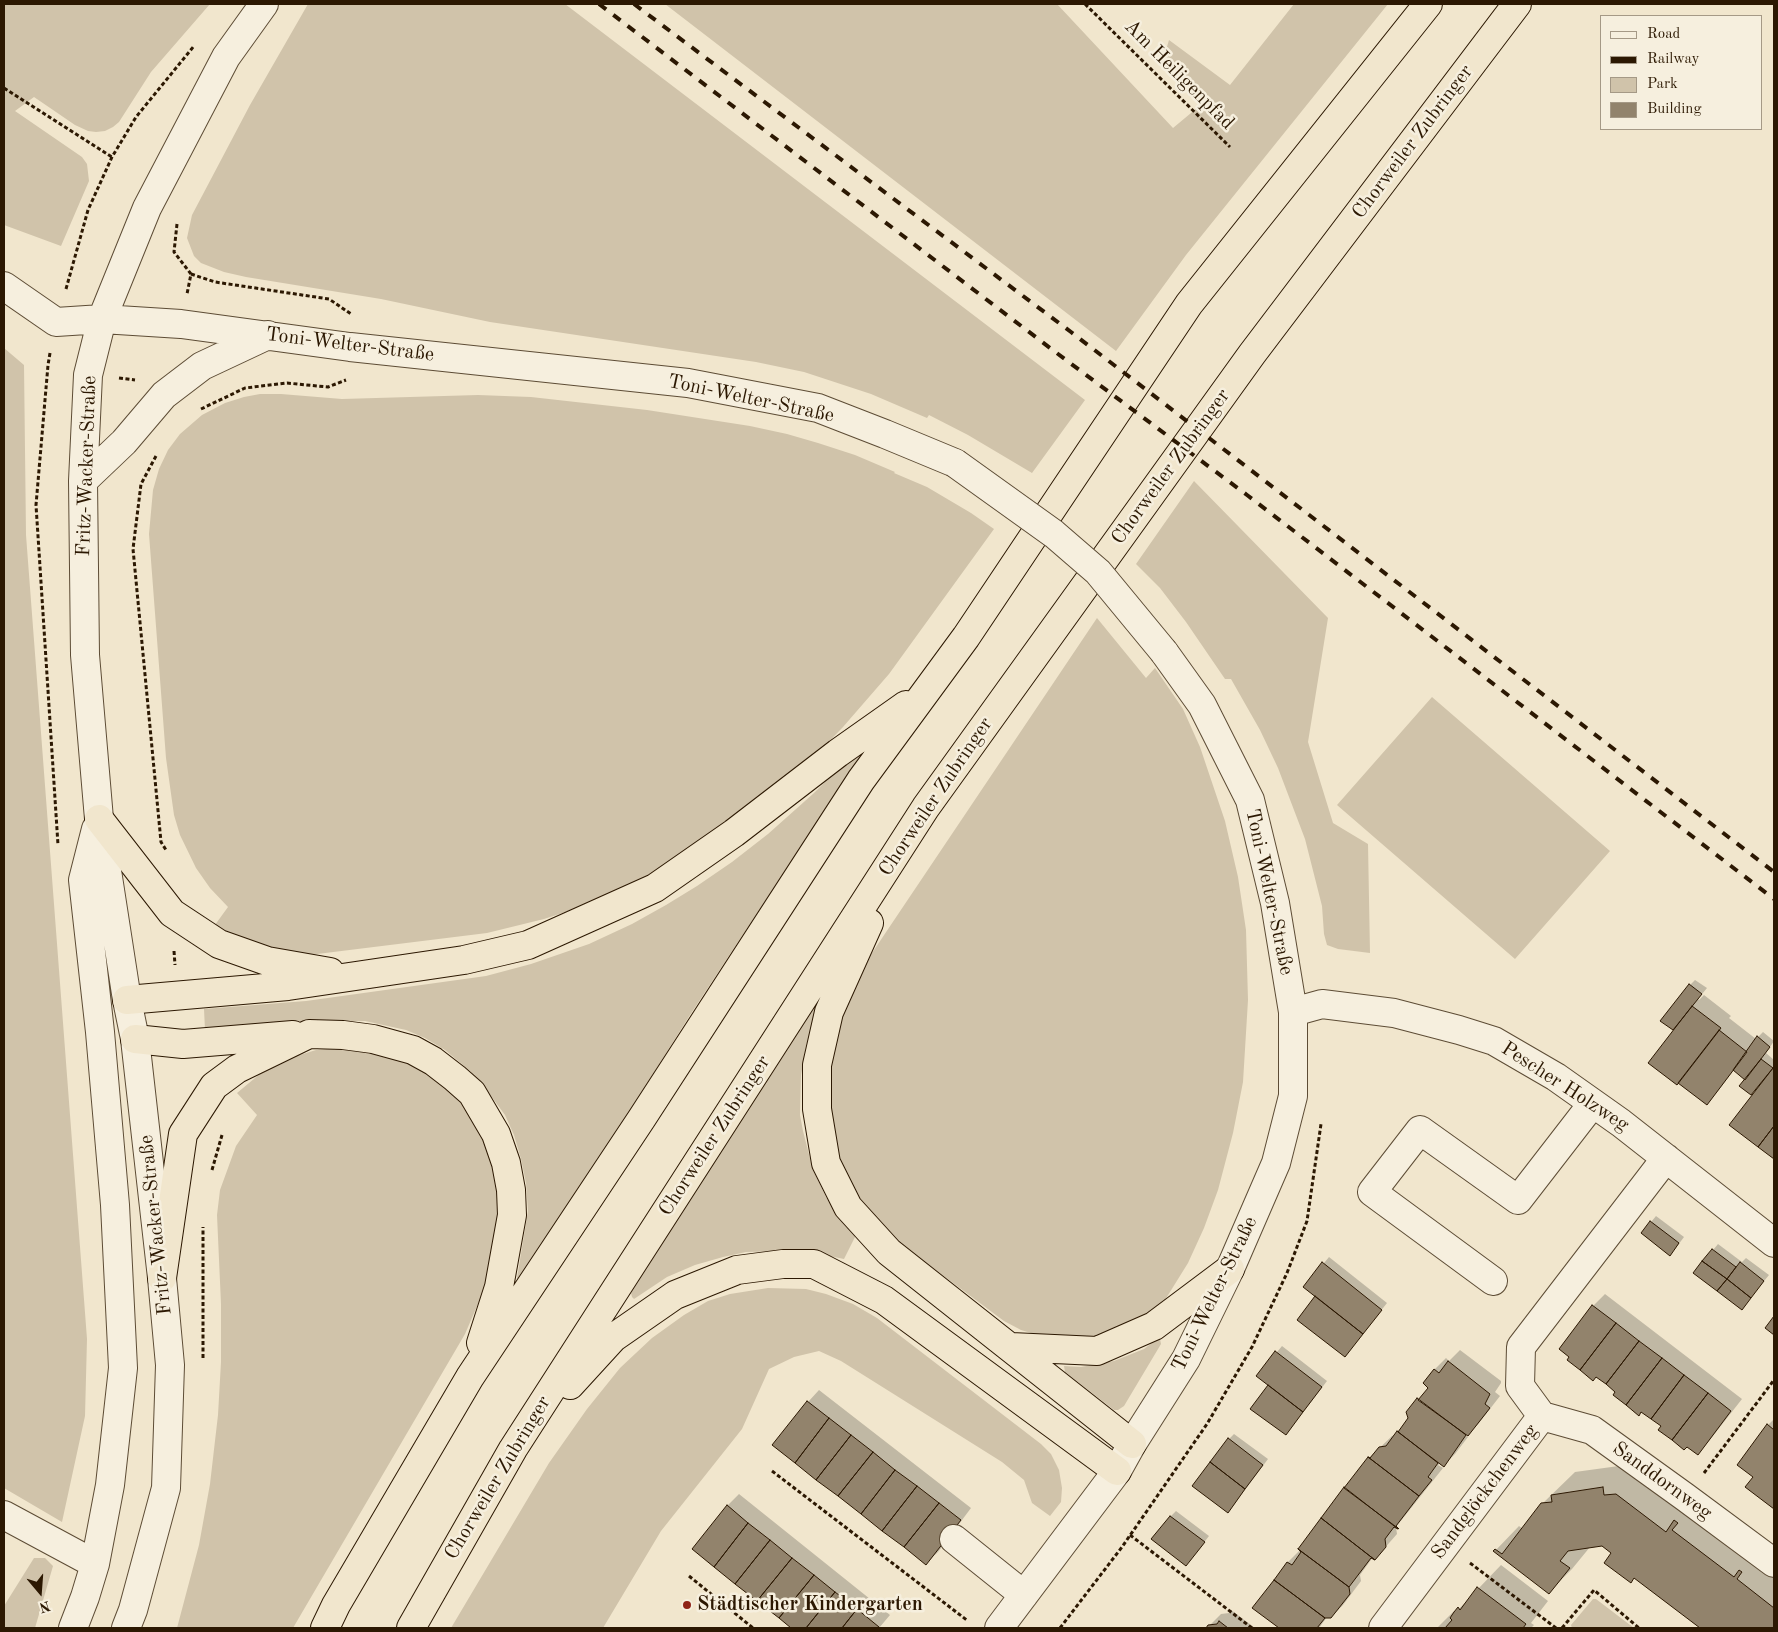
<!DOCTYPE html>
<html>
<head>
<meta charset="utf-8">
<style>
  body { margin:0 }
  #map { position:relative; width:1778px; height:1632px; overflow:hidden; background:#f1e6cd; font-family:"Old Standard TT",serif }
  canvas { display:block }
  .frame { position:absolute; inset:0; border:5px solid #2c1802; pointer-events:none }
  .legend { position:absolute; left:1600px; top:15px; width:162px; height:115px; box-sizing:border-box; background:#f6efde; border:1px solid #a59986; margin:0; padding:6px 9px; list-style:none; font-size:15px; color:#2c1802 }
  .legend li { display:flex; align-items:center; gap:10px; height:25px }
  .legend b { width:25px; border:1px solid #a59986 }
  .north { position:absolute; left:15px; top:1567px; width:50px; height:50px; -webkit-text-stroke:4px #f6efde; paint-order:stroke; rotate:162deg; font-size:14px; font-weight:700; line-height:20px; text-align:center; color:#2c1802 }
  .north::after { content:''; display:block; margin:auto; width:18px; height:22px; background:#2c1802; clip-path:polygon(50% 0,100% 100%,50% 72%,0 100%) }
</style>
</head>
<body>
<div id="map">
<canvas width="1778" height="1632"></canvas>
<div class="frame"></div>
<ul class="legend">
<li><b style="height:6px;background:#f6efde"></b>Road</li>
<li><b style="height:6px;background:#2c1802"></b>Railway</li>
<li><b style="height:14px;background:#d0c3aa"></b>Park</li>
<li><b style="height:14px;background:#92836c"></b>Building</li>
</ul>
<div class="north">N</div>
</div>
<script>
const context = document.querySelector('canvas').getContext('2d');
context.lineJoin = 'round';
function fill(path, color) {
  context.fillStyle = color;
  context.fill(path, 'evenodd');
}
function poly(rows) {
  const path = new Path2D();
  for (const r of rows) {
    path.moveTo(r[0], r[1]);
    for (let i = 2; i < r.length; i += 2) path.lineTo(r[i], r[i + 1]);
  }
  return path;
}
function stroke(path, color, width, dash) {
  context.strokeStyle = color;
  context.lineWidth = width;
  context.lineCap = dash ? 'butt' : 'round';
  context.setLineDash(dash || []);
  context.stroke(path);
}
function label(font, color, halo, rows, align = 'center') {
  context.font = font + ' "Old Standard TT",serif';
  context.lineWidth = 5;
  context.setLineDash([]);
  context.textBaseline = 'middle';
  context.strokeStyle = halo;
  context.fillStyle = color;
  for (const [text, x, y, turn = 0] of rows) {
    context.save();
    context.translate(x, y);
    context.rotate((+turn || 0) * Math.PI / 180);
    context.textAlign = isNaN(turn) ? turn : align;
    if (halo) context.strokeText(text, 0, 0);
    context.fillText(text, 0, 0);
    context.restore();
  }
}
const green = poly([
  [4,4,210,4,151,72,119,122,113,127,105,131,96,132,88,131,75,125,34,97,15,111,82,157,87,164,89,181,61,246,4,225],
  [308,4,565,4,1085,400,1032,473,968,435,929,415,927,418,871,394,804,372,756,362,490,322,381,299,246,277,224,272,201,263,194,256,187,238,192,215,250,105],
  [665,4,1057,4,1173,128,1203,103,1161,67,1169,40,1230,85,1294,4,1388,4,1186,255,1116,351],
  [4,348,24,365,26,535,87,1339,85,1416,62,1522,4,1488],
  [260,394,281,394,342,399,478,395,531,397,647,410,750,426,787,434,818,443,855,455,895,472,894,473,927,487,971,513,994,529,889,674,843,727,810,761,784,784,644,880,581,907,544,919,487,933,301,956,281,955,212,929,228,907,210,888,196,868,180,835,174,815,166,758,149,534,153,490,159,469,168,450,180,434,202,415,225,403,244,397],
  [1194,481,1328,618,1308,742,1333,823,1368,844,1370,953,1338,949,1327,945,1324,934,1322,906,1305,839,1278,768,1260,730,1231,679,1225,679,1186,622,1160,588,1136,564],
  [1097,618,1146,678,1155,668,1183,709,1200,747,1225,821,1238,877,1246,930,1248,1000,1243,1082,1233,1133,1218,1190,1204,1228,1188,1263,1165,1300,1147,1316,1107,1335,1085,1340,1041,1336,1021,1330,1004,1321,890,1236,855,1193,840,1164,826,1090,841,1019,852,989,872,953],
  [1432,697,1610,851,1515,959,1337,805],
  [861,746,865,749,690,1015,521,1285,516,1284,528,1211,526,1183,521,1159,514,1135,505,1115,485,1088,470,1071,445,1050,425,1038,406,1030,365,1021,328,1021,205,1030,204,1009,306,1001,486,976,531,964,589,944,632,924,666,905,697,886,732,862,768,834,814,793],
  [814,1002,818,1004,806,1046,801,1075,800,1115,803,1131,813,1170,826,1197,839,1216,856,1235,844,1259,815,1253,785,1251,746,1252,723,1257,695,1265,667,1277,634,1299,632,1297,631,1293],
  [335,1048,381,1052,422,1067,459,1100,478,1122,495,1165,501,1220,484,1290,465,1334,293,1628,177,1628,199,1545,210,1484,218,1415,221,1362,221,1304,217,1215,220,1190,236,1146,257,1115,237,1093,267,1068,283,1060,316,1050],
  [768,1288,806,1289,826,1294,853,1304,877,1318,1041,1444,1051,1454,1059,1470,1062,1488,1061,1502,1050,1516,1032,1503,1024,1480,1002,1462,841,1361,819,1351,794,1357,769,1369,742,1429,661,1531,603,1628,451,1628,549,1463,587,1409,620,1368,652,1338,684,1315,708,1301,730,1294],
  [1157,1339,1160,1339,1161,1344,1124,1406,1118,1410,1114,1410,1065,1372,1064,1366,1081,1367,1114,1361,1144,1349],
  [34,1558,45,1558,53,1566,35,1628,4,1628,4,1606],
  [1593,1599,1596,1599,1634,1628,1572,1628,1571,1625]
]);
const shadow = poly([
  [1695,980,1707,988,1698,999,1699,1000,1704,995,1731,1016,1729,1018,1756,1039,1763,1032,1774,1041,1766,1053,1774,1060,1774,1158,1731,1125,1758,1090,1756,1088,1751,1094,1746,1079,1734,1070,1718,1091,1706,1103,1678,1023,1690,985],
  [1656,1216,1684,1237,1675,1249,1642,1233],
  [1718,1244,1742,1262,1746,1258,1769,1275,1742,1308,1695,1272],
  [1329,1257,1387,1303,1350,1350,1317,1296,1305,1286],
  [1605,1294,1742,1399,1709,1441,1698,1453,1560,1348,1593,1306],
  [1282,1346,1327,1381,1291,1428,1270,1385,1258,1375],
  [1460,1350,1501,1381,1501,1383,1495,1392,1500,1396,1479,1423,1466,1436,1468,1437,1455,1454,1444,1465,1440,1463,1438,1465,1443,1468,1396,1527,1397,1534,1375,1559,1373,1557,1360,1575,1361,1581,1343,1605,1331,1617,1327,1617,1319,1628,1281,1628,1254,1608,1288,1562,1300,1550,1369,1458,1392,1436,1396,1435,1430,1387,1434,1370,1446,1358,1449,1361],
  [819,1390,971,1508,938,1552,926,1563,808,1402],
  [1774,1419,1774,1507,1747,1487,1755,1477,1768,1425],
  [1234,1434,1268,1459,1233,1506,1229,1439],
  [1626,1465,1774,1567,1774,1628,1702,1628,1635,1577,1631,1581,1613,1553,1602,1545,1590,1547,1572,1569,1549,1592,1495,1551,1519,1526,1523,1529,1542,1504,1575,1472],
  [739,1494,890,1615,879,1628,793,1628,693,1549,727,1506],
  [1176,1511,1209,1536,1192,1558,1170,1517],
  [1501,1565,1548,1601,1531,1623,1534,1625,1531,1628,1437,1628,1454,1611,1456,1612],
  [1231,1610,1255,1628,1207,1628,1221,1614,1229,1613]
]);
const building = poly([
  [1689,984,1702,994,1673,1030,1660,1021,1689,984],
  [1692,1006,1721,1028,1677,1085,1648,1063,1692,1006],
  [1719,1030,1747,1052,1707,1105,1678,1083,1719,1030],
  [1757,1036,1770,1047,1745,1080,1733,1070,1757,1036],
  [1761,1059,1773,1068,1751,1095,1739,1086,1761,1059],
  [1773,1068,1774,1069,1774,1126,1758,1147,1729,1125,1773,1068],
  [1774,1126,1774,1159,1758,1147,1774,1126],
  [1650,1221,1679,1243,1670,1256,1641,1233,1650,1221],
  [1712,1249,1736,1267,1727,1279,1702,1261,1712,1249],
  [1702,1261,1727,1279,1717,1291,1693,1273,1702,1261],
  [1322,1262,1382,1310,1363,1334,1303,1287,1322,1262],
  [1740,1262,1764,1281,1751,1298,1727,1279,1740,1262],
  [1727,1279,1751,1298,1742,1310,1717,1291,1727,1279],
  [1315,1296,1363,1334,1345,1357,1297,1320,1315,1296],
  [1592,1305,1616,1323,1580,1370,1567,1360,1569,1357,1559,1349,1592,1305],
  [1774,1316,1774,1335,1765,1328,1774,1316],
  [1616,1323,1639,1341,1606,1384,1596,1377,1593,1381,1580,1370,1616,1323],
  [1639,1341,1662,1358,1626,1405,1613,1395,1615,1392,1606,1384,1639,1341],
  [1275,1351,1322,1387,1303,1412,1256,1376,1275,1351],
  [1662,1358,1684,1375,1651,1419,1641,1412,1639,1416,1626,1405,1662,1358],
  [1448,1361,1490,1394,1485,1404,1490,1408,1468,1436,1418,1400,1428,1388,1423,1383,1434,1369,1439,1373,1448,1361],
  [1684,1375,1708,1393,1672,1440,1658,1430,1661,1426,1651,1419,1684,1375],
  [1268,1385,1303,1412,1286,1435,1250,1409,1268,1385],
  [1708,1393,1731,1411,1698,1455,1687,1447,1684,1450,1672,1440,1708,1393],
  [1417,1398,1466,1435,1444,1467,1398,1432,1408,1418,1406,1412,1417,1398],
  [807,1401,829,1418,795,1463,772,1445,807,1401],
  [829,1418,851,1435,816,1480,795,1463,829,1418],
  [1767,1424,1774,1430,1774,1509,1745,1487,1753,1477,1737,1465,1767,1424],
  [1397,1431,1438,1463,1428,1477,1432,1480,1419,1496,1368,1457,1370,1458,1379,1447,1386,1446,1397,1431],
  [851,1435,873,1452,838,1496,816,1480,851,1435],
  [1228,1438,1263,1465,1245,1489,1210,1462,1228,1438],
  [873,1452,895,1470,861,1514,838,1496,873,1452],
  [1368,1457,1419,1496,1396,1526,1399,1529,1344,1488,1368,1457],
  [1210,1462,1245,1489,1228,1513,1192,1486,1210,1462],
  [895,1470,917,1486,882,1531,861,1514,895,1470],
  [917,1486,939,1503,904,1547,882,1531,917,1486],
  [1344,1487,1398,1529,1394,1527,1385,1539,1386,1547,1375,1560,1321,1518,1344,1487],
  [1603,1487,1604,1495,1616,1494,1666,1532,1674,1520,1678,1523,1672,1530,1734,1577,1739,1570,1742,1572,1737,1579,1774,1608,1774,1628,1700,1628,1634,1578,1631,1583,1604,1563,1611,1553,1602,1546,1568,1551,1560,1561,1570,1568,1549,1594,1493,1551,1495,1549,1502,1554,1541,1503,1552,1502,1551,1495,1603,1487],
  [939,1503,961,1520,926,1565,904,1547,939,1503],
  [727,1505,748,1523,714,1567,692,1549,727,1505],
  [1170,1516,1205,1542,1186,1566,1151,1539,1170,1516],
  [1321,1518,1375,1560,1371,1558,1349,1587,1298,1549,1321,1518],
  [748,1523,770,1540,735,1584,714,1567,748,1523],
  [770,1540,792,1558,757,1601,735,1584,770,1540],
  [1298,1549,1349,1587,1350,1594,1331,1618,1325,1618,1274,1580,1287,1562,1292,1565,1301,1552,1298,1549],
  [792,1558,814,1575,779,1618,757,1601,792,1558],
  [814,1575,835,1592,806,1628,791,1628,779,1618,814,1575],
  [1274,1580,1325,1618,1317,1628,1279,1628,1252,1608,1274,1580],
  [1477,1587,1526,1624,1523,1628,1445,1628,1452,1620,1450,1618,1454,1612,1458,1607,1460,1610,1477,1587],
  [835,1592,857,1609,842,1628,806,1628,835,1592],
  [857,1609,879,1627,878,1628,842,1628,857,1609],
  [1219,1621,1228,1628,1206,1628,1208,1625,1217,1624,1219,1621]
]);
const path = poly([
  [1085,4,1230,147],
  [4,88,112,157],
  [177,224,174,252,191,274,187,294],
  [191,274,215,282,329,299,351,314],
  [66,289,88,210,112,157,136,117,194,46],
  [50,353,48,365,36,505,58,845],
  [119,378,135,380],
  [201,409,245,388,287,383,328,387,346,380],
  [156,456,141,484,133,549,161,842,166,850],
  [174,951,175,965],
  [212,1170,222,1135],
  [203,1358,203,1227],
  [772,1471,968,1621],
  [1704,1473,1774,1380],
  [1130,1535,1252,1628],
  [1470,1563,1556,1628],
  [689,1576,753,1628],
  [1060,1628,1122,1547,1207,1424,1252,1347,1287,1273,1307,1221,1321,1124],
  [1562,1628,1594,1590,1639,1628]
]);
const minor = poly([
  [4,286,56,322,102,319,181,324,350,347,688,383,818,408,885,434,955,463],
  [83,481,124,442,164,395,202,366,268,335],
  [1293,1012,1322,1004,1394,1013,1459,1030,1494,1041,1556,1077,1621,1123,1774,1243],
  [1493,1281,1372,1192,1420,1130,1518,1200,1593,1103],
  [1542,1416,1592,1430,1685,1497,1774,1563],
  [4,1515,95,1564],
  [954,1539,1024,1595],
  [73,1628,85,1597,95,1564,110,1485,123,1368,115,1205,100,1032,83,880,96,829],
  [126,1628,133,1610,166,1488,170,1365,162,1278,135,1039,127,1000,99,819,85,655,83,481,88,375,102,319,147,208,226,57,264,4],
  [999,1628,1117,1471,1132,1444,1186,1359,1230,1269,1276,1163,1293,1096,1293,1012,1275,903,1250,800,1202,705,1164,652],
  [1383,1628,1542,1416,1520,1386,1521,1347,1666,1158]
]);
const highway = poly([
  [99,819,172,913,219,944,267,961,330,972],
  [869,923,829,1012,817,1065,817,1109,826,1163,848,1207,889,1252,1132,1444],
  [127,1000,288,986,464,960,528,945,655,888,734,833,838,753,906,705],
  [135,1039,183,1044,293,1035],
  [162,1278,183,1134,214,1086,237,1069,309,1034,343,1035,373,1039,413,1050,433,1061,455,1078,472,1093,496,1134,506,1163,511,1190,512,1215,499,1287,481,1343],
  [1011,1347,1097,1351,1154,1326,1230,1269],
  [570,1385,613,1338,675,1295,737,1270,783,1264,814,1264,884,1300,1117,1471],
  [325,1628,336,1605,470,1377,642,1118,861,780,966,637,1189,304,1428,4],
  [411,1628,513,1449,926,807,1252,354,1517,4]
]);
const rail = poly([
  [599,4,1054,351,1247,495,1774,899],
  [634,4,1071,332,1774,872]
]);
const minorBridge = poly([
  [955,463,1054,534,1098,572,1164,652]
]);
const markers = [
  [687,1605,5,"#8f2418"]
];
const streetNames = [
  ["Am Heiligenpfad",1179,75,45],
  ["Chorweiler Zubringer",1413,142,-53],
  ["Toni-Welter-Straße",350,345,7],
  ["Toni-Welter-Straße",751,399,12],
  ["Fritz-Wacker-Straße",87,466,-88],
  ["Chorweiler Zubringer",1171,467,-54],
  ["Chorweiler Zubringer",936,797,-56],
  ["Toni-Welter-Straße",1269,892,78],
  ["Pescher Holzweg",1565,1087,33],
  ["Chorweiler Zubringer",715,1136,-57],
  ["Fritz-Wacker-Straße",156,1225,-96],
  ["Toni-Welter-Straße",1215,1294,-64],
  ["Chorweiler Zubringer",498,1478,-59],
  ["Sanddornweg",1662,1481,36],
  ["Sandglöckchenweg",1485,1492,-53]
];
const poiNames = [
  ["Städtischer Kindergarten",697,1605]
];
fill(green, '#d0c3aa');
fill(shadow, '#0003');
fill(building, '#92836c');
stroke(building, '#2c1802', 1);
stroke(minor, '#5d4c35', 30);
stroke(highway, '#2c1802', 30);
stroke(path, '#2c1802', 3, [4, 2.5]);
stroke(minor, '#f6efde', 28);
stroke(highway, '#f1e6cd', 28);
stroke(rail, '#2c1802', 4, [9, 9]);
stroke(minorBridge, '#5d4c35', 30, []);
stroke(minorBridge, '#f6efde', 28);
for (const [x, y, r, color] of markers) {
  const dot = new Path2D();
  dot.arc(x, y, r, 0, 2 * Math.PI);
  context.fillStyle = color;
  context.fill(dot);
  stroke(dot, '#f6efde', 2);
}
label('20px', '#2c1802', '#f6efde', streetNames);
label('bold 20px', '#2c1802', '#f6efde', poiNames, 'left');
</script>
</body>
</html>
